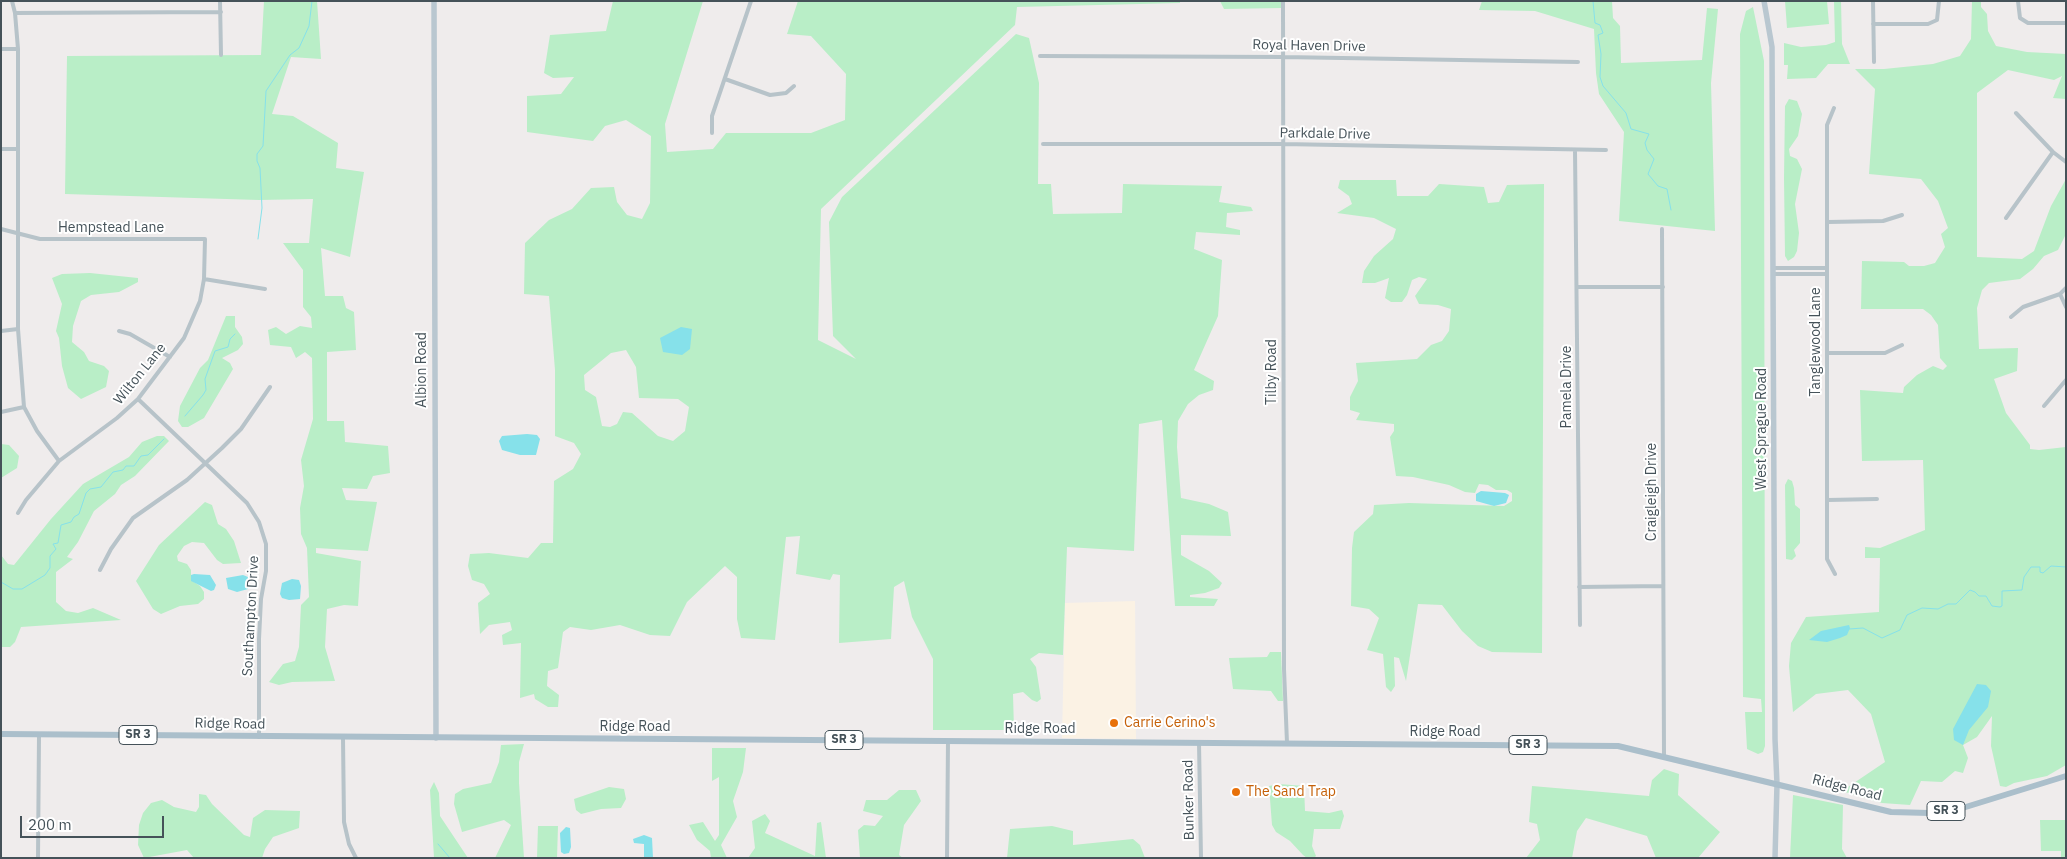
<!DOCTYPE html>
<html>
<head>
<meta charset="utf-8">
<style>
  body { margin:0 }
  #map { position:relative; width:2067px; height:859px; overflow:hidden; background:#efecec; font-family:"IBM Plex Sans",sans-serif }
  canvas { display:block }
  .frame { position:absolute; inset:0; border:2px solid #455259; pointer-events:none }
  .scale { position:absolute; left:20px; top:816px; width:144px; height:22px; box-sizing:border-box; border:2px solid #455259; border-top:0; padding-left:6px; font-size:15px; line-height:18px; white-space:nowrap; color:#455259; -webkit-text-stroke:4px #fff; paint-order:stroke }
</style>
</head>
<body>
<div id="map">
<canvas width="2067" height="859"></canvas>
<div class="frame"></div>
<div class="scale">200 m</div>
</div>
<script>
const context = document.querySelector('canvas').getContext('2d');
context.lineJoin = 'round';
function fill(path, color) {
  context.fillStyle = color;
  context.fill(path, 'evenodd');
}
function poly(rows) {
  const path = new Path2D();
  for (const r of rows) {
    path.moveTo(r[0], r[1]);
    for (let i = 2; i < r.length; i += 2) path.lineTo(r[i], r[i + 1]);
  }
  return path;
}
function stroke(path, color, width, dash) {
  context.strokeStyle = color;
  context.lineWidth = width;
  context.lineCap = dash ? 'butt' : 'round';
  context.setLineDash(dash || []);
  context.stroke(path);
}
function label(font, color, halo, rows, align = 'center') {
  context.font = font + ' "IBM Plex Sans",sans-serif';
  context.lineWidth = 4;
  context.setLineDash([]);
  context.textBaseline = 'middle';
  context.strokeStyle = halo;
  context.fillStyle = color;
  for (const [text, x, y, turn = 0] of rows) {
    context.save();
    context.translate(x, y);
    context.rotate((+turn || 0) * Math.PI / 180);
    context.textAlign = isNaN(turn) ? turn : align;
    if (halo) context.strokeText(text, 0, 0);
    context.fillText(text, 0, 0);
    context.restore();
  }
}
const commercial = poly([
  [1135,601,1136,739,1062,738,1065,603]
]);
const green = poly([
  [264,1,317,1,321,59,291,57,272,114,293,116,338,143,336,168,364,172,350,257,321,248,325,296,343,296,346,308,354,312,356,350,327,352,327,421,344,421,345,442,388,446,390,473,373,476,367,489,342,488,346,500,377,502,368,551,316,548,316,553,361,561,358,606,344,605,327,609,325,647,335,681,292,682,279,685,269,682,283,664,295,661,299,647,301,605,309,597,307,548,301,534,300,508,304,486,301,460,313,419,312,358,305,352,296,358,291,347,270,345,268,330,276,327,286,334,300,326,312,328,311,317,303,307,303,270,283,243,309,243,313,199,259,200,65,194,67,56,261,55],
  [613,1,703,1,665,124,667,152,713,149,726,133,811,133,845,120,846,74,811,36,787,34,798,1,1180,1,1180,3,1017,7,1015,25,821,209,818,340,856,359,833,336,829,222,842,197,1016,34,1029,38,1039,83,1038,184,1051,184,1053,214,1122,213,1123,184,1222,186,1219,202,1251,207,1253,211,1227,213,1226,227,1240,230,1240,235,1196,232,1194,249,1222,260,1218,316,1194,370,1214,381,1213,390,1199,395,1188,404,1178,421,1177,447,1181,498,1209,504,1228,512,1231,536,1181,535,1181,555,1209,571,1222,583,1219,588,1205,593,1190,595,1190,597,1218,599,1214,606,1175,606,1162,420,1139,424,1134,551,1067,547,1063,655,1039,653,1030,659,1036,667,1041,699,1037,702,1032,700,1023,692,1013,694,1014,730,933,730,933,659,912,617,904,581,894,587,891,639,839,643,840,575,833,574,830,580,796,574,800,536,786,537,775,640,741,638,737,619,737,577,725,566,687,602,670,636,650,635,620,625,591,630,570,627,563,632,558,668,548,671,547,686,559,695,558,707,548,707,535,699,534,694,520,698,521,643,503,645,502,635,512,630,510,622,489,625,480,634,478,603,490,594,484,584,472,580,468,566,470,554,489,553,528,558,541,543,553,543,554,481,573,469,581,454,574,443,555,436,555,370,549,296,524,294,525,243,549,220,572,209,591,188,614,187,617,202,627,215,642,219,650,203,651,136,626,120,605,126,593,141,527,132,527,96,561,94,574,77,553,78,544,73,550,35,606,31],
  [626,350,636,367,639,398,678,399,689,407,685,431,673,441,658,436,632,413,623,412,617,424,610,427,602,426,596,397,585,390,584,375,611,353],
  [1220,1,1281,1,1281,8,1224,9],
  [1482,1,1612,1,1613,18,1620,26,1621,63,1702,60,1707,8,1718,9,1711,83,1715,231,1619,221,1624,132,1599,94,1596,73,1594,29,1535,11,1479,10],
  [1785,1,1827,1,1829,24,1787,28],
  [1834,1,1841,1,1842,44,1850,64,1828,64,1816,78,1787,79,1788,65,1784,65,1784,43,1801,47,1826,45,1835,42],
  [1972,1,1981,1,1981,7,1987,14,1988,31,1996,46,2027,52,2066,54,2066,99,2053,98,2062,76,2054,80,2008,70,1977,93,1977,257,2022,259,2034,251,2051,206,2066,179,2066,234,2058,250,2044,256,2033,269,2020,279,1989,283,1982,290,1977,308,1979,349,2018,348,2017,371,1994,379,2006,413,2030,445,2030,449,2039,450,2066,447,2066,765,2047,776,2014,783,2006,787,2000,786,1991,746,1992,716,1977,737,1963,745,1968,758,1963,773,1955,771,1942,782,1921,781,1910,805,1882,803,1842,791,1885,762,1871,714,1848,690,1816,694,1793,712,1789,666,1791,643,1806,617,1879,612,1880,558,1865,558,1865,547,1880,548,1925,530,1923,460,1862,461,1860,390,1903,393,1904,387,1917,375,1933,366,1943,370,1947,366,1940,358,1938,325,1931,315,1923,309,1861,309,1862,261,1904,262,1909,266,1924,266,1935,263,1945,247,1941,234,1948,228,1938,201,1921,179,1869,174,1875,89,1855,69,1884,69,1933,64,1960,56,1971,39],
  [1753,7,1764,61,1765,746,1763,752,1758,754,1747,749,1745,712,1762,712,1761,699,1743,697,1740,34,1746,11],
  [1789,99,1797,101,1802,114,1798,136,1789,149,1790,156,1797,159,1802,169,1795,204,1799,233,1797,251,1794,257,1788,261,1785,256,1784,178,1785,106],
  [1340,180,1396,180,1397,196,1428,196,1439,184,1484,187,1488,203,1499,202,1507,185,1544,184,1542,653,1492,652,1478,646,1462,631,1442,605,1418,604,1406,681,1399,658,1394,657,1395,686,1391,692,1386,687,1383,654,1367,650,1379,618,1369,609,1351,606,1352,548,1354,532,1373,514,1374,505,1409,503,1504,506,1512,501,1512,493,1507,490,1496,490,1488,485,1479,484,1475,493,1465,492,1449,485,1413,477,1396,476,1390,437,1394,431,1394,424,1356,420,1360,413,1350,410,1350,397,1358,381,1356,363,1417,359,1431,345,1442,341,1449,331,1451,309,1438,305,1419,304,1415,296,1427,279,1419,277,1412,280,1407,295,1402,302,1391,302,1385,298,1389,278,1375,283,1362,283,1364,271,1374,256,1393,239,1396,229,1374,218,1337,213,1352,204,1349,196,1338,188],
  [90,273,138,278,138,282,119,292,91,295,81,301,73,326,72,342,84,352,89,361,104,366,109,371,106,387,81,399,68,388,62,366,59,338,56,331,62,304,52,278,62,274],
  [226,316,235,316,235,327,242,337,243,344,238,350,222,358,230,363,233,369,204,418,188,427,182,427,178,421,180,406,200,368,208,360],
  [157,436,164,436,169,441,135,476,121,485,115,494,94,511,78,542,67,557,73,559,56,572,56,602,66,611,78,613,93,608,121,620,21,627,15,642,10,647,1,647,1,555,8,564,14,565,51,519,83,484,129,457,142,442],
  [1,444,9,445,19,456,17,468,1,478],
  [1788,479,1792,481,1794,488,1795,505,1800,509,1800,543,1794,550,1796,556,1792,560,1786,559,1785,485],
  [205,502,212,505,218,524,226,529,234,541,241,563,223,564,217,560,204,543,192,542,184,546,177,556,178,561,187,564,191,570,191,580,200,586,204,592,204,599,198,604,180,606,161,614,153,609,136,581,159,545],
  [1270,652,1281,652,1283,701,1278,701,1271,691,1233,689,1229,658,1267,657],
  [524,744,519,762,519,783,524,858,495,858,511,825,504,820,462,832,454,804,455,794,463,789,491,783,499,762,501,745],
  [712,748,746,748,743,772,733,801,737,817,721,845,727,858,711,858,710,851,697,840,689,825,703,822,715,841,719,835,719,777,712,781],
  [1664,769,1679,774,1678,795,1720,832,1698,858,1656,858,1647,836,1586,818,1577,831,1572,858,1526,858,1540,840,1537,824,1529,822,1532,786,1649,796,1652,780],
  [434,782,439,793,440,816,468,858,434,858,430,790],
  [1279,784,1304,786,1305,811,1329,813,1342,810,1344,816,1340,829,1314,829,1312,846,1316,856,1314,858,1307,858,1303,855,1290,841,1276,832,1272,825,1269,786],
  [609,787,624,789,626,799,621,808,601,809,581,814,576,810,574,799],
  [899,790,916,790,921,801,904,825,899,855,903,858,860,858,858,830,864,825,875,826,883,816,863,811,866,800,887,800],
  [199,794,206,795,212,804,244,835,250,837,253,818,265,810,300,811,299,828,273,837,265,849,262,858,194,858,187,850,144,858,138,845,139,825,143,813,151,803,162,800,174,807,196,812,199,807],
  [1793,795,1843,805,1842,849,1847,858,1790,858],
  [765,814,770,821,765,833,815,856,817,823,821,822,826,858,748,858,755,848,752,821],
  [2040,820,2066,820,2066,858,2061,858,2061,851,2041,851],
  [538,826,558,826,557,858,537,858],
  [1052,826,1073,831,1073,845,1133,839,1140,845,1145,858,1007,858,1010,829]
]);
const water = poly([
  [681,327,692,329,690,349,682,355,663,352,660,338],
  [527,434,537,435,540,439,536,455,520,455,502,450,499,441,502,436],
  [1481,491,1505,493,1509,495,1506,503,1494,506,1476,501,1476,494],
  [194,574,210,575,216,585,214,590,211,591,191,581,191,575],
  [243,575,248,577,248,589,237,592,228,589,226,578],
  [292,579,299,580,301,586,300,599,289,600,282,598,280,594,282,583],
  [1849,625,1850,628,1847,635,1840,638,1827,642,1809,640,1821,631],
  [1977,684,1986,685,1991,691,1988,707,1969,730,1963,745,1954,740,1953,729],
  [566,827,570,828,571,847,569,853,564,854,561,852,560,833],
  [644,835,652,838,653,858,644,858,644,844,634,843,633,839]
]);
const stream = poly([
  [1593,1,1595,23,1600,25,1603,33,1598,35,1601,54,1600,77,1603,86,1626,113,1631,129,1649,134,1645,143,1647,150,1654,159,1648,174,1658,186,1667,189,1671,210],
  [258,239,262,208,260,168,257,161,257,154,263,146,266,91,290,55,299,48,309,26,312,1],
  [185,416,203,395,206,390,205,379,215,351,228,347,230,339,235,334],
  [1,582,13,589,22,589,45,575,50,568,50,556,56,549,53,544,58,543,61,525,71,522,74,517,79,514,86,493,90,489,101,487,113,472,123,470,126,466,134,466,141,456,148,455,164,439],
  [1849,629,1863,628,1882,638,1900,630,1907,615,1922,608,1938,609,1948,604,1956,604,1970,590,1975,592,1979,596,1986,596,1992,606,2000,607,2002,606,2002,591,2022,590,2024,577,2031,567,2040,567,2040,572,2043,573,2051,566,2066,567],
  [438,844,450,858]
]);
const street = poly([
  [12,1,15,13,18,49,18,329,24,407,37,431,59,461],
  [220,1,221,55],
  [1283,1,1284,669,1287,743],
  [1873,1,1874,62],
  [2018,1,2020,18,2028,23,2066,23],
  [15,13,221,12],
  [1873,24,1928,24,1937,20,1939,1],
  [1,49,18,49],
  [1040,56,1283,57,1578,62],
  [725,79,770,95,786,93,794,86],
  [1834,108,1827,125,1827,559,1835,574],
  [2016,113,2053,152,2066,162],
  [712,133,712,116,751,1],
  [1043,144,1283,144,1606,150],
  [1,149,17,149],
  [1575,150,1580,625],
  [2006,218,2053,152],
  [1828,222,1883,221,1902,215],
  [1,229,40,239,205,239,204,279,200,301,184,338,138,399,117,418,59,461,26,500,18,513],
  [1662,229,1664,756],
  [1774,268,1827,268],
  [1774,274,1827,274],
  [204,279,265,289],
  [1577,287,1663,287],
  [2060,294,2066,307],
  [2011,317,2023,307,2060,294,2066,288],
  [1,331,18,329],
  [119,331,130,334,170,357],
  [1828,353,1885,353,1902,345],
  [138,399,247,503,259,522,266,544,266,571,261,599,259,639,259,737],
  [2044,406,2066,380],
  [1,412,24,407],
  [1828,500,1877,499],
  [100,570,111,549,133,518,187,480,222,448,241,429,270,387],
  [1579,587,1663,586],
  [343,738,344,822,349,844,356,858],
  [1199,743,1201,858],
  [38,858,39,735],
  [947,858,948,741]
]);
const secondary = poly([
  [434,1,436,738],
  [1764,1,1772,47,1775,739,1777,784,1775,858]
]);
const primary = poly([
  [1,734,1618,746,1891,812,1929,813,1956,810,2066,776]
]);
const markers = [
  [1114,723,5,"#e8710a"],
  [1236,792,5,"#e8710a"]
];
const shields = [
  [138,735,38],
  [844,740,38],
  [1528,745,38],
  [1946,811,38]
];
const shieldNames = [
  ["SR 3",138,735],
  ["SR 3",844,740],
  ["SR 3",1528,745],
  ["SR 3",1946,811]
];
const streetNames = [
  ["Royal Haven Drive",1309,46,1],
  ["Parkdale Drive",1325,134,1],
  ["Hempstead Lane",111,228],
  ["Tanglewood Lane",1816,342,-90],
  ["Albion Road",422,370,-90],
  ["Tilby Road",1272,372,-90],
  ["Wilton Lane",140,374,-51],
  ["Pamela Drive",1567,387,-90],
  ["West Sprague Road",1762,429,-90],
  ["Craigleigh Drive",1652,492,-90],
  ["Southampton Drive",251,616,-87],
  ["Ridge Road",230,724,1],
  ["Ridge Road",635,727],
  ["Ridge Road",1040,729],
  ["Ridge Road",1445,732],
  ["Ridge Road",1847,788,14],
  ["Bunker Road",1189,800,-91]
];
const foodNames = [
  ["Carrie Cerino's",1124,723],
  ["The Sand Trap",1246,792]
];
fill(commercial, '#fbf2e4');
fill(green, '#b9eec7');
fill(water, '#86e1ea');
stroke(stream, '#86e1ea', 1);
stroke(street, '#b7c3c9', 4);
stroke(secondary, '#b9c7d0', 5.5);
stroke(primary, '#abbfcb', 6);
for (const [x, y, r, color] of markers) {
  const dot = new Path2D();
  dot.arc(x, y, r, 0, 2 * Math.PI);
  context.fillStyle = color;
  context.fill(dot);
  stroke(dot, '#fff', 2);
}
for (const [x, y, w] of shields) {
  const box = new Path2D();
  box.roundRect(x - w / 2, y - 9.5, w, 19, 4);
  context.fillStyle = '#fff';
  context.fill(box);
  stroke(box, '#455259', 1);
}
label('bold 12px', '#455259', null, shieldNames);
label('14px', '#455259', '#fff', streetNames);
label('14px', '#c56008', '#fff', foodNames, 'left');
</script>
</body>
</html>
